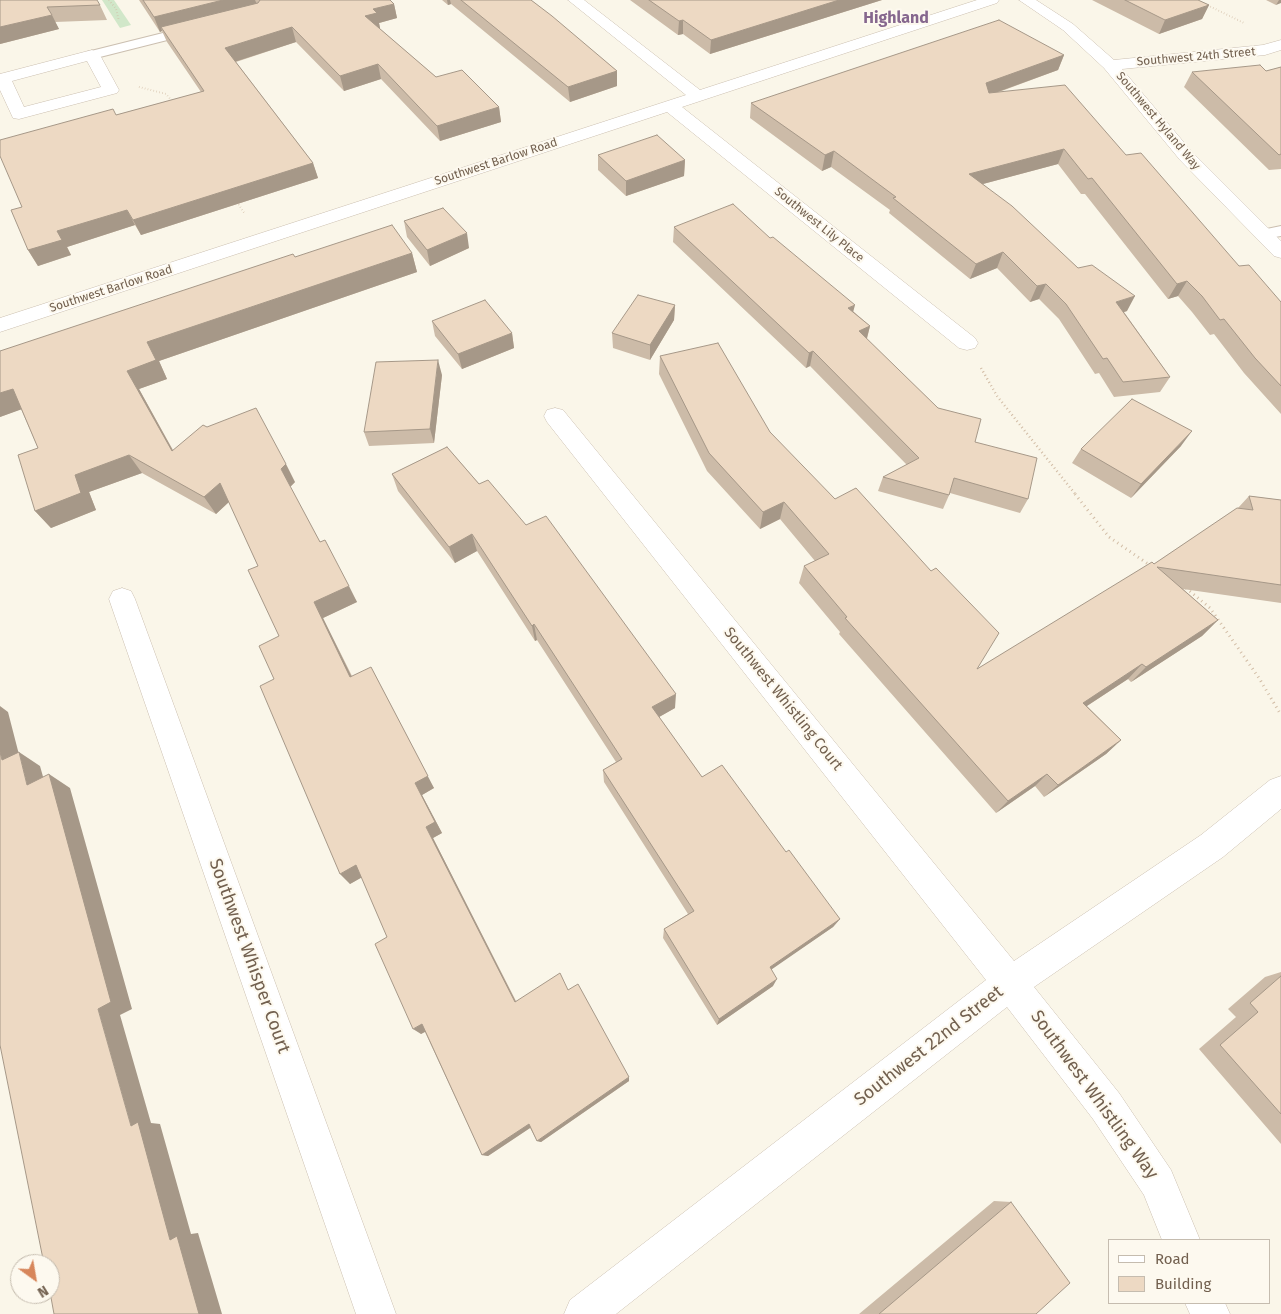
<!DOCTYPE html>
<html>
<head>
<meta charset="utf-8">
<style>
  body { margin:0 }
  #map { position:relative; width:1281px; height:1314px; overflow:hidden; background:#faf6e9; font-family:"Fira Sans",sans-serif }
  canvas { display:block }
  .legend { position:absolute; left:1108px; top:1239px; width:162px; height:65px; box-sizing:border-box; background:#fdf9ef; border:1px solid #c5bcaf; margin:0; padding:6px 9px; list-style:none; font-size:15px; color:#72604f }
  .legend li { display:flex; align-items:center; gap:10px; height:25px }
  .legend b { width:25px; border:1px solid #c5bcaf }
  .north { position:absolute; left:10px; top:1254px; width:50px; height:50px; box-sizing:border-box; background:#fdf9ef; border:1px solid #c5bcaf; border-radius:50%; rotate:148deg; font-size:14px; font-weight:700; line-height:20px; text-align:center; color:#72604f }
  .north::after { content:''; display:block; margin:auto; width:18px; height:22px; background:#d7865b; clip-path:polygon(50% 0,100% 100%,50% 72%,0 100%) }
</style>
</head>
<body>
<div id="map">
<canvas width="1281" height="1314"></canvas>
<ul class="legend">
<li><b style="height:6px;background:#fff"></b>Road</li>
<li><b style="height:14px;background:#edd9c3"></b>Building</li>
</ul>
<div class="north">N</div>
</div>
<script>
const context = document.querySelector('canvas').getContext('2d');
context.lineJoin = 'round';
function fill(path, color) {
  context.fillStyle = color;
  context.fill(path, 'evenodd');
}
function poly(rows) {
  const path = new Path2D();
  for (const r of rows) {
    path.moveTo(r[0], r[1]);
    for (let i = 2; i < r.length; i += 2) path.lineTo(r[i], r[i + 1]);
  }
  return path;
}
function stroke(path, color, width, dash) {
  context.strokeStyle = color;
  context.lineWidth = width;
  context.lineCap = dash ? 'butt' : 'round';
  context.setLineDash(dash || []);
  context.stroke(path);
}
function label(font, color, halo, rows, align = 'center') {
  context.font = font + ' "Fira Sans",sans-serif';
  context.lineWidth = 4;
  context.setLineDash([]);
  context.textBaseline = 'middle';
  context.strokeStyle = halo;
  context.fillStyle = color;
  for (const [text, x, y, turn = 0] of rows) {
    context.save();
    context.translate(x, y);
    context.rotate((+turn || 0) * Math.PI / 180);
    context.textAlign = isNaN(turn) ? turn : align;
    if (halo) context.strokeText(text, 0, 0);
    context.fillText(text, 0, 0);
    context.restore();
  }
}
const green = poly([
  [102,0,114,0,131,25,120,28]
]);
const pathFar2 = poly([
  [109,0,116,9,119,21],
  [1205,4,1244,23],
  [139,87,166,94,173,102],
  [237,202,245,214]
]);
const pathFar1 = poly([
  [981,368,997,396,1076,495]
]);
const path = poly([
  [1075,494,1109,537,1151,566],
  [1186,588,1210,608,1259,678,1281,715]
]);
const service = poly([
  [195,25,199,26,201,29,199,32,92,59,86,55,87,52,195,25],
  [1281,226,1281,236,1263,239,1255,234,1257,231,1281,226]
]);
const minor = poly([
  [568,0,584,0,700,90,977,0,999,0,997,3,682,107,975,338,978,343,975,348,967,350,959,348,667,112,0,332,0,318,686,95,568,0],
  [1019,0,1036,0,1073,24,1114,60,1263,45,1281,40,1281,50,1265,55,1122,69,1192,152,1281,241,1281,258,1274,256,1180,160,1104,68,1063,30,1019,0],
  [92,50,100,55,119,90,117,93,19,119,13,118,0,90,0,74,92,50],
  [87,61,101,87,24,107,12,81,87,61],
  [555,408,563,410,1014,961,1201,835,1270,780,1281,776,1281,809,1223,857,1034,987,1119,1093,1171,1170,1200,1240,1162,1240,1144,1195,1093,1119,1007,1007,616,1314,564,1314,570,1300,986,980,547,422,544,416,547,410,555,408],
  [122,588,131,591,135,599,396,1314,356,1314,109,599,113,591,122,588],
  [1185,1303,1225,1303,1230,1314,1190,1314,1185,1303]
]);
const wall = poly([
  [0,0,100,5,107,20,55,22,59,29,0,44],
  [139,0,390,0,394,4,397,18,379,23,380,28,379,28,436,77,499,107,501,122,440,141,381,79,344,91,296,42,236,62,313,163,318,178,141,235,135,225,67,247,71,255,38,266,28,250,22,207,116,115,201,92,167,42,162,31,160,32],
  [442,0,531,0,617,71,617,86,570,102,451,4,448,5],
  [630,0,882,0,710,54,683,34,678,35],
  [1092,0,1198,0,1209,5,1202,19,1159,34],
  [1266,0,1281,0,1276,5],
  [1064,55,1058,70,999,92,1126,155,1239,266,1281,302,1281,414,1244,373,1214,334,1210,335,1192,312,1178,296,1168,299,1085,194,1081,194,1058,164,983,184,1127,311,1124,312,1170,377,1160,392,1114,397,1099,373,1095,374,1059,319,1039,299,1030,302,997,268,970,279,889,213,890,210,831,167,822,171,750,118,751,103],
  [1281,67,1281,169,1269,170,1184,87,1192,72,1266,71],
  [598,155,685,160,684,176,626,196,598,170],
  [404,221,469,248,430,266,407,237],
  [674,227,770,238,870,326,867,339,938,408,975,442,1028,499,1020,513,950,493,943,509,878,491,883,477,907,465,810,366,806,368,673,242],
  [412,253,417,272,159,361,167,379,139,389,173,450,295,482,290,487,320,542,357,602,323,618,352,676,434,788,422,795,442,833,433,838,516,1001,568,990,629,1081,541,1142,537,1141,530,1128,488,1156,482,1155,425,1032,421,1034,387,937,362,877,350,884,274,679,279,636,258,566,229,502,216,514,142,473,89,492,96,510,51,528,35,511,38,448,21,409,0,417,0,351,295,257],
  [675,305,674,320,650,360,613,348,612,333],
  [432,321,512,333,514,348,462,369,435,336],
  [660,356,770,432,977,669,1154,564,1238,508,1249,496,1281,500,1281,603,1183,589,1218,620,1202,636,1131,682,1128,679,1087,706,1121,740,1106,754,1044,797,1035,786,996,813,839,634,840,632,799,583,804,566,815,561,780,519,760,529,707,471,659,374],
  [442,375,434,443,369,446,364,432],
  [1181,446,1131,498,1072,463,1081,449],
  [447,447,675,708,659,717,702,777,786,852,840,919,833,927,771,969,773,986,717,1025,663,938,664,929,688,914,604,782,603,770,616,762,537,640,535,641,477,551,455,563,398,491,392,474],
  [1281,972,1281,1144,1199,1049,1236,1017,1228,1009,1265,977],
  [994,1201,1011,1202,1036,1314,859,1314]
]);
const shadedWall = poly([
  [223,0,255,0,258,7,161,27,162,31,160,32,154,17],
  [447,0,450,0,451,4,448,5],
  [839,0,882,0,710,54,711,40],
  [1279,0,1281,0,1281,3,1276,5],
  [394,4,397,18,379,23,380,28,369,31,365,16,373,9],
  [1209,5,1202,19,1159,34,1165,20],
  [52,15,59,29,0,44,0,27],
  [683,20,683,34,678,35,679,21],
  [292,27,296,42,231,63,225,48],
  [1064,55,1058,70,981,98,986,83],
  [378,64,381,79,344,91,340,76],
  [617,71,617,86,570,102,568,87],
  [499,107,501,122,440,141,437,126],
  [1064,149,1058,164,964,189,969,174],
  [834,151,831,167,822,171,825,155],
  [685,160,684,176,626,196,626,181],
  [313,163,318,178,141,235,133,220],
  [127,210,135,225,67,247,71,255,38,266,28,250,57,231],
  [467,233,469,248,430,266,427,250],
  [1003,252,997,268,970,279,976,264],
  [412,253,417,272,159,361,167,379,139,389,183,469,172,451,127,371,147,342],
  [1187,281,1178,296,1168,299,1177,284],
  [1046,284,1039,299,1030,302,1037,286],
  [1135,296,1127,311,1108,317,1116,302],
  [675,305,674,320,650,360,650,345],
  [855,305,851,320,848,308],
  [870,326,866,341,859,331],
  [512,333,514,348,462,369,458,354],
  [813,351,810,366,806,368,809,353],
  [438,360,442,375,434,443,430,429],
  [13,389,28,407,0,417,0,393],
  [1192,431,1181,446,1131,498,1141,484],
  [129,455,142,473,89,492,96,510,51,528,35,511,75,475],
  [286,464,295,482,290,487,281,469],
  [220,483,231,500,216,514,204,497],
  [784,502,780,519,760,529,763,512],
  [472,534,477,551,455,563,449,547],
  [349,586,357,602,323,618,359,692,350,677,314,602],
  [1218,620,1202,636,1131,682,1146,667],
  [534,624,537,640,535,641,532,626],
  [1142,664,1128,679,1070,717,1083,703],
  [371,667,434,788,422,795,442,833,433,838,519,1008,515,1002,426,827,415,783],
  [676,694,675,708,652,721,652,707],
  [0,706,8,712,24,774,2,760,0,752],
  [1121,740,1106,754,1044,797,1058,785],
  [19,752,40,766,49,798,27,785],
  [49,774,70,788,132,1009,120,1015,151,1123,160,1124,191,1234,198,1233,222,1314,199,1314,170,1240,131,1126,98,1009],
  [1047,774,1035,786,996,813,1008,801],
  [356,865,366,875,350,884,340,874],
  [840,919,833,927,765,974,770,967],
  [777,979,773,986,717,1025,719,1019],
  [422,1024,430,1029,421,1034,413,1029],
  [629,1077,629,1081,541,1142,537,1141],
  [529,1124,533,1126,488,1156,482,1155]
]);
const building = poly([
  [0,0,97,0,100,5,47,7,52,15,0,27,0,0],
  [143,0,223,0,154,17,143,0],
  [260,0,390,0,394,4,373,9,377,13,365,16,436,77,462,70,499,107,437,126,378,64,340,76,292,27,225,48,313,163,133,220,127,210,57,231,62,240,28,250,11,210,22,207,0,156,0,140,113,109,116,115,204,91,161,27,258,3,260,0],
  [461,0,531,0,552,16,617,71,568,87,461,0],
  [649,0,839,0,711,40,683,20,679,21,649,0],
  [1125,0,1198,0,1209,5,1165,20,1125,0],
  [999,20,1064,55,986,83,989,93,1065,85,1126,155,1141,153,1239,266,1249,265,1281,302,1281,386,1255,358,1224,319,1220,320,1202,296,1187,281,1177,284,1092,178,1088,179,1064,149,969,174,1012,206,1078,268,1092,265,1135,296,1116,302,1170,377,1123,382,1107,358,1103,359,1066,304,1046,284,1037,286,1003,252,976,264,893,198,896,197,834,151,825,155,751,103,999,20],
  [1260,65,1266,71,1281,67,1281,154,1279,155,1192,72,1260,65],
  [657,135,685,160,626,181,598,155,657,135],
  [733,204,770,238,773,237,855,305,848,308,870,326,859,331,938,408,981,419,975,442,1037,458,1028,499,954,478,949,495,883,477,919,458,813,351,809,353,674,227,733,204],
  [443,208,467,233,427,250,404,221,443,208],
  [392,225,412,253,147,342,156,360,127,371,172,451,203,425,207,427,256,408,286,464,281,469,320,542,325,540,349,586,314,602,350,677,371,667,428,776,415,783,435,822,426,827,515,1002,560,973,568,990,578,984,629,1077,537,1141,529,1124,482,1155,422,1024,413,1029,375,944,387,937,356,865,340,874,260,686,274,679,259,646,279,636,248,570,258,566,220,483,204,497,129,455,75,475,81,493,35,511,18,455,38,448,13,389,0,393,0,351,293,254,295,257,392,225],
  [638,295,675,305,650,345,612,333,638,295],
  [485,300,512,333,458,354,432,321,485,300],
  [718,343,770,432,835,499,856,488,931,571,936,568,999,633,977,669,1152,562,1154,564,1237,508,1253,510,1249,496,1281,500,1281,585,1157,567,1218,620,1146,667,1142,664,1083,703,1121,740,1058,785,1047,774,1008,801,845,618,847,617,804,566,829,554,784,502,763,512,709,453,660,356,718,343],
  [438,360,430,429,364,432,376,362,438,360],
  [1132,399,1192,431,1141,484,1081,449,1132,399],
  [447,447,479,484,488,480,526,525,546,516,676,694,652,707,702,777,722,765,786,852,789,850,840,919,770,967,777,979,719,1019,664,929,694,911,603,770,622,759,534,624,532,626,472,534,449,547,392,474,447,447],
  [0,752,2,760,19,752,27,785,49,774,111,1002,98,1009,131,1126,138,1122,170,1240,177,1236,199,1314,54,1314,50,1292,50,1264,44,1264,0,1045,0,752],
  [1281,976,1281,1114,1220,1045,1258,1012,1250,1003,1281,976],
  [1011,1202,1070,1283,1036,1314,879,1314,1011,1202]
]);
const farStreetnames = [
  ["Southwest 24th Street",1196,57,-5],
  ["Southwest Hyland Way",1158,121,50],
  ["Southwest Barlow Road",496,162,-18],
  ["Southwest Lily Place",819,225,39],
  ["Southwest Barlow Road",111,289,-18]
];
const streetNames = [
  ["Southwest Whistling Court",783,699,51]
];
const farDistrictnames = [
  ["Highland",896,19]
];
const nearStreetnames = [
  ["Southwest Whisper Court",249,956,70],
  ["Southwest 22nd Street",929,1046,-38],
  ["Southwest Whistling Way",1094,1095,54]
];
fill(green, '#d1e7c9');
stroke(service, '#cbbfb0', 2);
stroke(minor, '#cbbfb0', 1);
stroke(pathFar2, '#d2bda6', 2, [0.5, 2.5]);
stroke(pathFar1, '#d2bda6', 2.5, [1, 3]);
stroke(path, '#d2bda6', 3, [1, 4]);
fill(service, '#fff');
fill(minor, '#fff');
fill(wall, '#ccbba8');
fill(shadedWall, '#a69888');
fill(building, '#edd9c3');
stroke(building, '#a69888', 1);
label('12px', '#72604f', '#fdf9ef', farStreetnames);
label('15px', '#72604f', '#fdf9ef', streetNames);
label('bold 16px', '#86678e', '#fdf9ef', farDistrictnames);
label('18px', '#72604f', '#fdf9ef', nearStreetnames);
</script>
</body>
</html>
